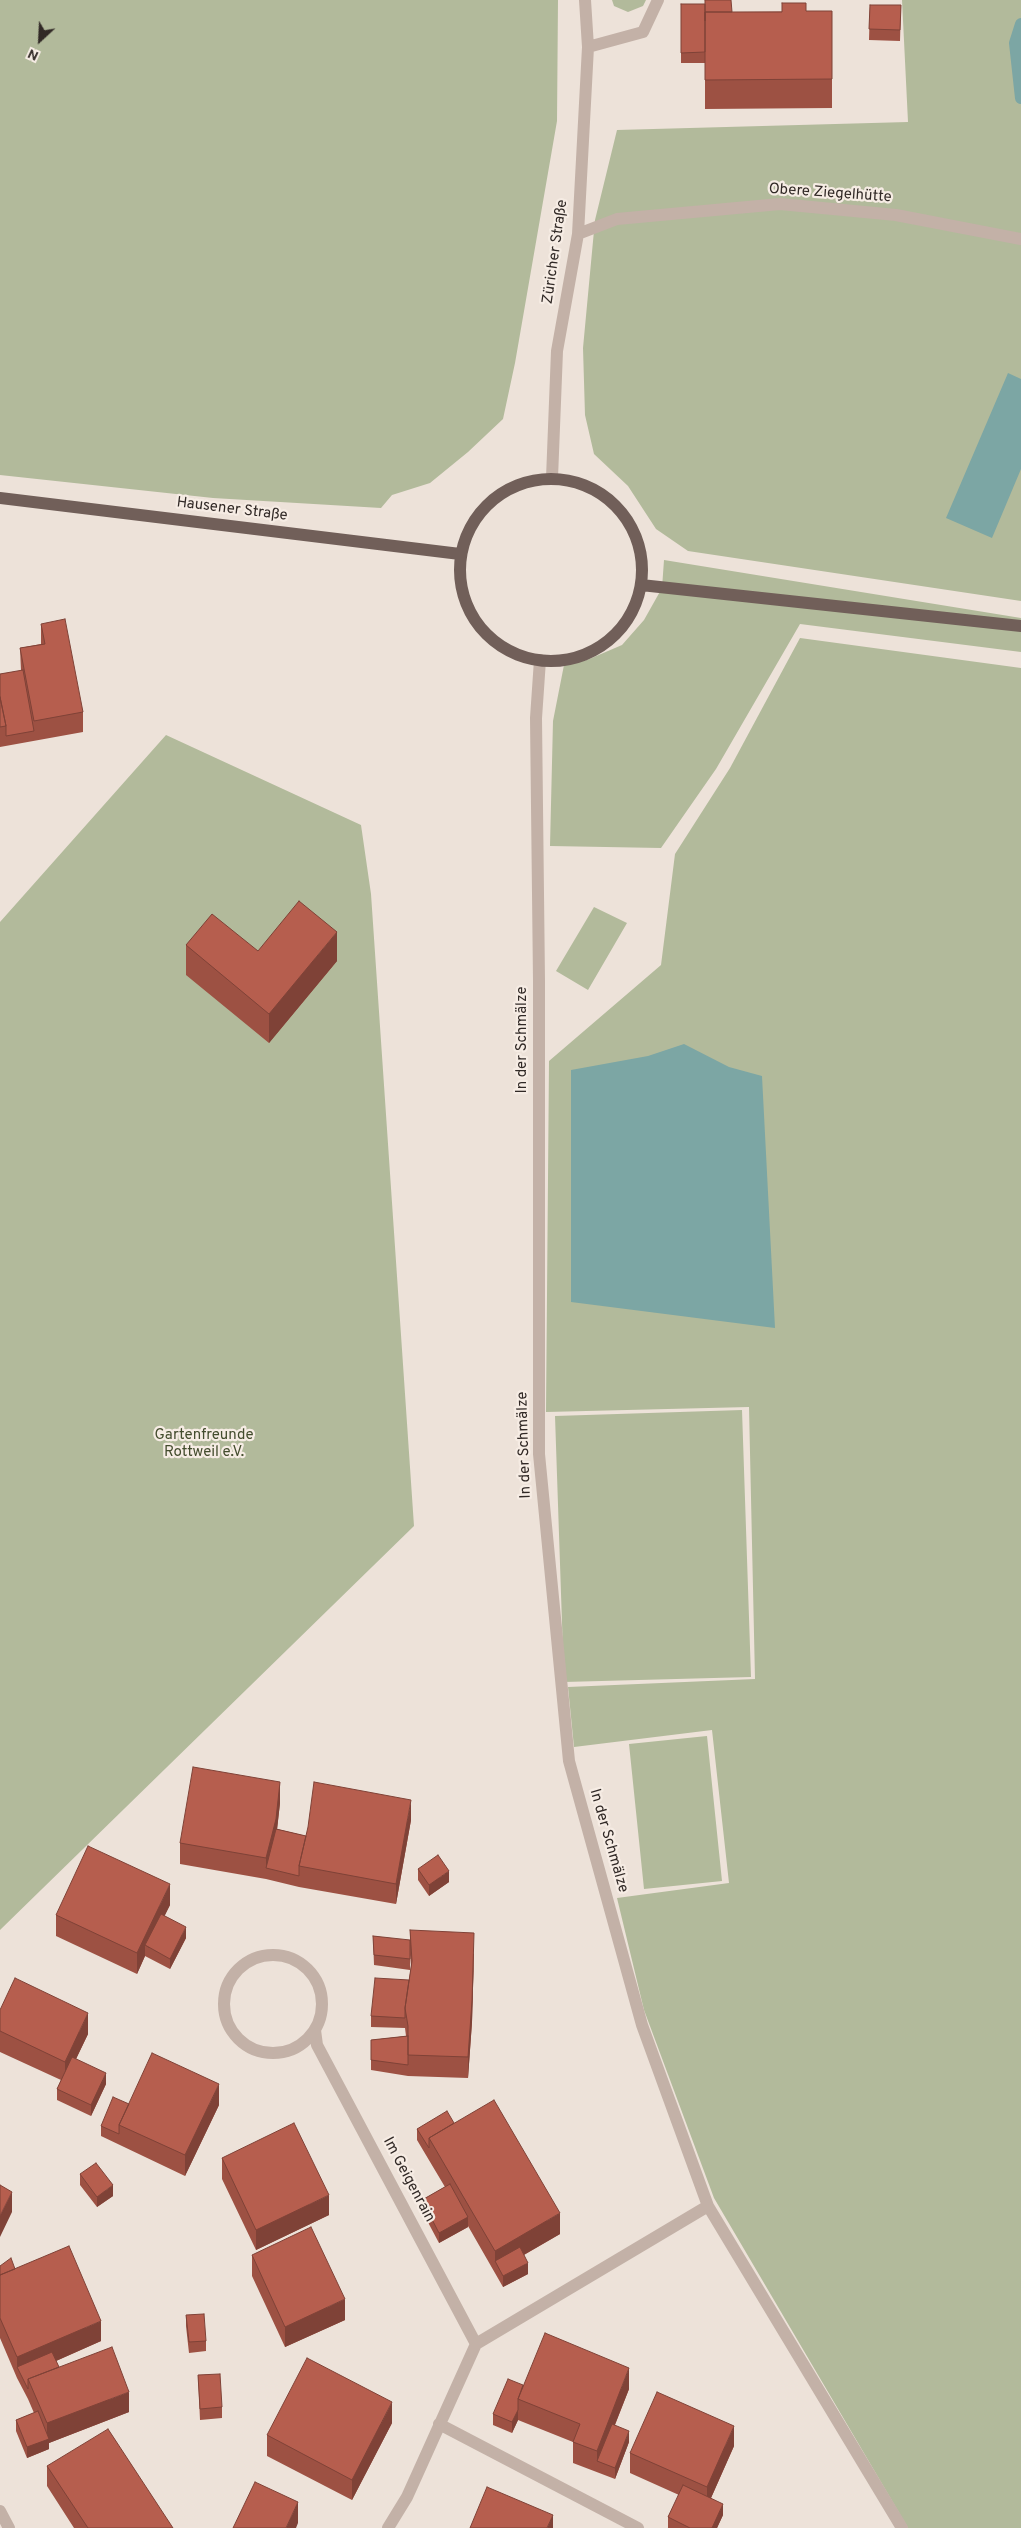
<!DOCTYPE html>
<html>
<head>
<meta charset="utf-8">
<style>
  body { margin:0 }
  #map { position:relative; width:1021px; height:2528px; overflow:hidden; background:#ede2d9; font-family:Overpass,sans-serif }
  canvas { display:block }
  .north { position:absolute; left:15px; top:15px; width:50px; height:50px; -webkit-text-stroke:4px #f6ece4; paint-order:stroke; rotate:205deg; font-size:14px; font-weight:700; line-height:20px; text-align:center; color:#312926 }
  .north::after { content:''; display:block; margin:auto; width:18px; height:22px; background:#312926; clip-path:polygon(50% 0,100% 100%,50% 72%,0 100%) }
</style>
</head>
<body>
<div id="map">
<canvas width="1021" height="2528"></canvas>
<div class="north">N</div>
</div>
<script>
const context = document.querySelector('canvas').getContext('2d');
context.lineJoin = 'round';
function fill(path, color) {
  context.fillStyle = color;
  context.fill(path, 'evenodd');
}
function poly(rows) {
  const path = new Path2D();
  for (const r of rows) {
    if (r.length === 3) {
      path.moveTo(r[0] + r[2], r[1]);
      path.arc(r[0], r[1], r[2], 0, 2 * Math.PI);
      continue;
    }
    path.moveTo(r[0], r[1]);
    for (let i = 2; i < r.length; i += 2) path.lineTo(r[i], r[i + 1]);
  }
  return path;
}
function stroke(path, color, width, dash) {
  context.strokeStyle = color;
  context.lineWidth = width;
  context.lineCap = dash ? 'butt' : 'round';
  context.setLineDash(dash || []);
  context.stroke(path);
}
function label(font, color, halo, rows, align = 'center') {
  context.font = font + ' Overpass,sans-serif';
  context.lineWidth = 4.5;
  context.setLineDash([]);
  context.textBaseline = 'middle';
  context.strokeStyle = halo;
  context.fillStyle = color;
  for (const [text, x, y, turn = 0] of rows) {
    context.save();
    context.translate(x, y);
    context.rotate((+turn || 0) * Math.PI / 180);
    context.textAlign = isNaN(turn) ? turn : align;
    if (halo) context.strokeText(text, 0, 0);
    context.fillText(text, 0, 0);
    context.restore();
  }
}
const green = poly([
  [0,0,558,0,557,121,515,363,503,419,468,452,430,483,392,495,381,508,213,498,0,475],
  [612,0,646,0,643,6,628,12,614,6],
  [902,0,1021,0,1021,601,688,551,656,529,628,486,594,454,585,415,583,348,595,220,617,130,908,122],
  [664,560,1021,618,1021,652,800,624,716,769,661,848,550,846,553,721,564,665,587,660,622,645,644,620,662,588],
  [800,638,1021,668,1021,2528,908,2528,714,2198,644,2010,617,1898,729,1883,712,1730,574,1747,568,1687,755,1679,749,1407,546,1412,549,1061,661,965,675,854,730,768],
  [166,735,361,825,371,894,414,1526,0,1930,0,922],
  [594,907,627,923,588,990,556,971],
  [742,1410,751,1677,564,1682,555,1416],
  [707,1736,722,1881,644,1889,629,1744]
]);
const water = poly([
  [1008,373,1021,379,1021,469,992,538,946,518],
  [684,1044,729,1067,762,1076,775,1328,571,1302,571,1070,648,1056]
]);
const stream = poly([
  [1021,24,1015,43,1021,98]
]);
const minor = poly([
  [588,47,643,32,658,0],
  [578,234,617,219,780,204,896,215,1021,239],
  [552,478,557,351,578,234,588,47,585,0],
  [540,660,536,718,539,981,539,1454,569,1761,642,2025,708,2206,902,2528],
  [273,2004,49],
  [315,2030,317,2045,476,2344],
  [439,2424,638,2528],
  [0,2511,9,2528],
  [388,2528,407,2497,476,2344,708,2206]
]);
const major = poly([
  [551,570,91],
  [0,498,460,554],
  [641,585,1021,626]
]);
const wall = poly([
  [681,4,732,12,832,11,832,108,705,109,705,63,681,63],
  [870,5,901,5,900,41,869,40],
  [41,624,83,712,83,732,0,747,0,674,21,671,20,648,41,644],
  [186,945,258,951,337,961,269,1043,186,975],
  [280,1803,277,1829,306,1836,411,1820,396,1904,299,1887,266,1879,180,1864,180,1843],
  [418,1869,449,1882,429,1896,418,1880],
  [170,1905,164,1916,186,1938,170,1969,145,1956,137,1974,56,1936,56,1915],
  [410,1930,474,1954,472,2022,468,2078,408,2076,371,2070,371,2040,406,2036,405,2028,371,2027,371,2016,409,1980,411,1966,410,1955,410,1970,374,1965,373,1936,410,1941],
  [0,2010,88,2034,76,2059,106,2084,91,2116,57,2100,57,2089,61,2080,0,2052],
  [129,2104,219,2105,185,2176,101,2136,101,2126],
  [454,2123,560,2234,524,2255,528,2274,503,2287,468,2226,468,2227,439,2243,422,2211,422,2200,445,2187,417,2140,417,2129],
  [222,2158,329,2215,256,2250,222,2179],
  [80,2174,113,2196,97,2207,80,2185],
  [252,2255,345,2320,285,2347,252,2276],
  [0,2266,15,2269,101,2341,56,2361,59,2367,129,2412,49,2443,49,2449,27,2458,16,2431,16,2420,34,2413,28,2399,17,2378,0,2338],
  [186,2315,206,2341,206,2351,189,2353,186,2326],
  [198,2375,222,2407,222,2418,200,2420],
  [523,2385,629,2389,615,2425,629,2442,615,2479,573,2463,573,2442,518,2420,512,2433,493,2425,493,2414],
  [392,2423,352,2500,267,2456,267,2435],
  [734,2446,711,2498,723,2515,717,2528,668,2528,668,2517,679,2495,630,2473,630,2453],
  [47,2466,173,2528,74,2528,47,2486]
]);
const shadedWall = poly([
  [337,932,337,961,269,1043,269,1014],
  [280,1782,280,1803,276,1839,266,1868,266,1858],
  [411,1800,411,1820,396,1904,396,1884],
  [449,1871,449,1882,429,1896,429,1885],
  [170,1884,170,1905,149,1948,145,1945,145,1956,137,1974,137,1953],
  [186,1927,186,1938,170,1969,170,1959],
  [474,1954,472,2022,468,2078,468,2057],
  [88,2013,88,2034,65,2082,65,2062],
  [106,2073,106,2084,91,2116,91,2105],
  [219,2084,219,2105,185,2176,185,2155],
  [113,2185,113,2196,97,2207,97,2197],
  [12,2192,12,2212,0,2237,0,2216],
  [329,2195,329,2215,256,2250,256,2230],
  [560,2213,560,2234,499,2269,495,2261,495,2251],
  [468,2217,468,2227,439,2243,439,2233],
  [528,2263,528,2274,503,2287,503,2276],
  [345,2299,345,2320,285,2347,285,2327],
  [101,2321,101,2341,22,2376,17,2367,17,2357],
  [629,2368,629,2389,600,2462,597,2461,597,2471,597,2451],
  [129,2392,129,2412,49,2443,49,2449,27,2458,27,2447,47,2439,47,2423],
  [392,2402,392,2423,352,2500,352,2480],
  [518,2410,518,2420,512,2433,512,2422],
  [734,2426,734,2446,707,2507,707,2487],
  [629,2431,629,2442,615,2479,615,2468],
  [298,2502,298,2523,296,2528,286,2528],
  [723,2504,723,2515,717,2528,712,2528],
  [553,2515,553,2528,547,2528]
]);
const building = poly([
  [705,0,731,0,732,12,705,12,705,21,705,0],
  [782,3,806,3,806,11,832,11,832,79,705,80,705,12,782,12,782,3],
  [681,4,705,4,705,52,681,53,681,4],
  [870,5,901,5,900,30,869,29,870,5],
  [65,619,83,712,34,721,20,648,45,644,41,624,65,619],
  [23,670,34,731,6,736,6,726,0,697,0,674,23,670],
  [0,697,6,726,0,727,0,697],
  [299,901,337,932,269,1014,186,945,212,914,258,951,299,901],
  [193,1767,280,1782,276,1819,266,1858,180,1843,193,1767],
  [314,1782,411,1800,396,1884,299,1866,308,1827,314,1782],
  [276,1829,306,1836,299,1866,299,1876,266,1868,276,1829],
  [88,1846,170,1884,137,1953,56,1915,88,1846],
  [438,1855,449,1871,429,1885,418,1869,438,1855],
  [161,1914,186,1927,170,1959,145,1945,161,1914],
  [410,1930,474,1933,472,2001,468,2057,408,2055,408,2026,405,2008,412,1961,410,1930],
  [373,1936,410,1940,410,1959,374,1955,373,1936],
  [15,1978,88,2013,65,2062,0,2031,0,2010,15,1978],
  [375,1978,409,1980,405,2008,405,2018,371,2016,375,1978],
  [408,2036,408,2065,371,2060,371,2040,408,2036],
  [152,2053,219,2084,185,2155,119,2125,152,2053],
  [72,2057,106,2073,91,2105,57,2089,72,2057],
  [113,2097,129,2104,119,2125,119,2134,101,2126,113,2097],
  [494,2100,560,2213,495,2251,429,2138,494,2100],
  [447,2111,454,2123,429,2138,429,2148,417,2129,447,2111],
  [294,2123,329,2195,256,2230,222,2158,294,2123],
  [96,2163,113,2185,97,2197,80,2174,96,2163],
  [450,2184,468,2217,439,2233,422,2200,450,2184],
  [0,2185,12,2192,0,2216,0,2185],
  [311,2227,345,2299,285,2327,252,2255,311,2227],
  [69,2246,101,2321,17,2357,0,2318,0,2275,69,2246],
  [520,2247,528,2263,503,2276,495,2261,520,2247],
  [11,2258,15,2269,0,2275,0,2266,11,2258],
  [204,2314,206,2341,189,2342,186,2315,204,2314],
  [545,2333,629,2368,597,2451,573,2442,580,2424,518,2399,545,2333],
  [112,2347,129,2392,47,2423,28,2379,112,2347],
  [52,2352,59,2367,28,2379,28,2389,17,2367,52,2352],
  [307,2358,392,2402,352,2480,267,2435,307,2358],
  [220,2374,222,2407,200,2409,198,2375,220,2374],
  [508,2379,523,2385,518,2399,518,2410,512,2422,493,2414,508,2379],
  [657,2392,734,2426,707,2487,630,2453,657,2392],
  [38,2411,49,2439,27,2447,16,2420,38,2411],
  [612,2424,629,2431,615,2468,597,2461,612,2424],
  [108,2429,173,2528,88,2528,47,2466,108,2429],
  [255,2482,298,2502,286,2528,233,2528,255,2482],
  [683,2485,723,2504,712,2528,690,2528,668,2517,683,2485],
  [487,2487,553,2515,547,2528,470,2528,487,2487]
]);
const streetNames = [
  ["Obere Ziegelhütte",830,194,4],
  ["Züricher Straße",556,252,-82],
  ["Hausener Straße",232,510,7],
  ["In der Schmälze",523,1040,-90],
  ["In der Schmälze",525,1445,-92],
  ["In der Schmälze",608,1841,74],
  ["Im Geigenrain",408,2180,62]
];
const parkNames = [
  ["Gartenfreunde",204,1436],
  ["Rottweil e.V.",204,1453]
];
fill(green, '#b2ba9b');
fill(water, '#7ca6a4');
stroke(stream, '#7ca6a4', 12);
stroke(minor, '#c3b1a7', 12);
stroke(major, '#715f59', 12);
fill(wall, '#9d5143');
fill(shadedWall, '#7f4237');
fill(building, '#b65e4e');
stroke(building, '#7f4237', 1);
label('15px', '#312926', '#f6ece4', streetNames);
label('15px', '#434c2d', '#f6ece4', parkNames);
</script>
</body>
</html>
